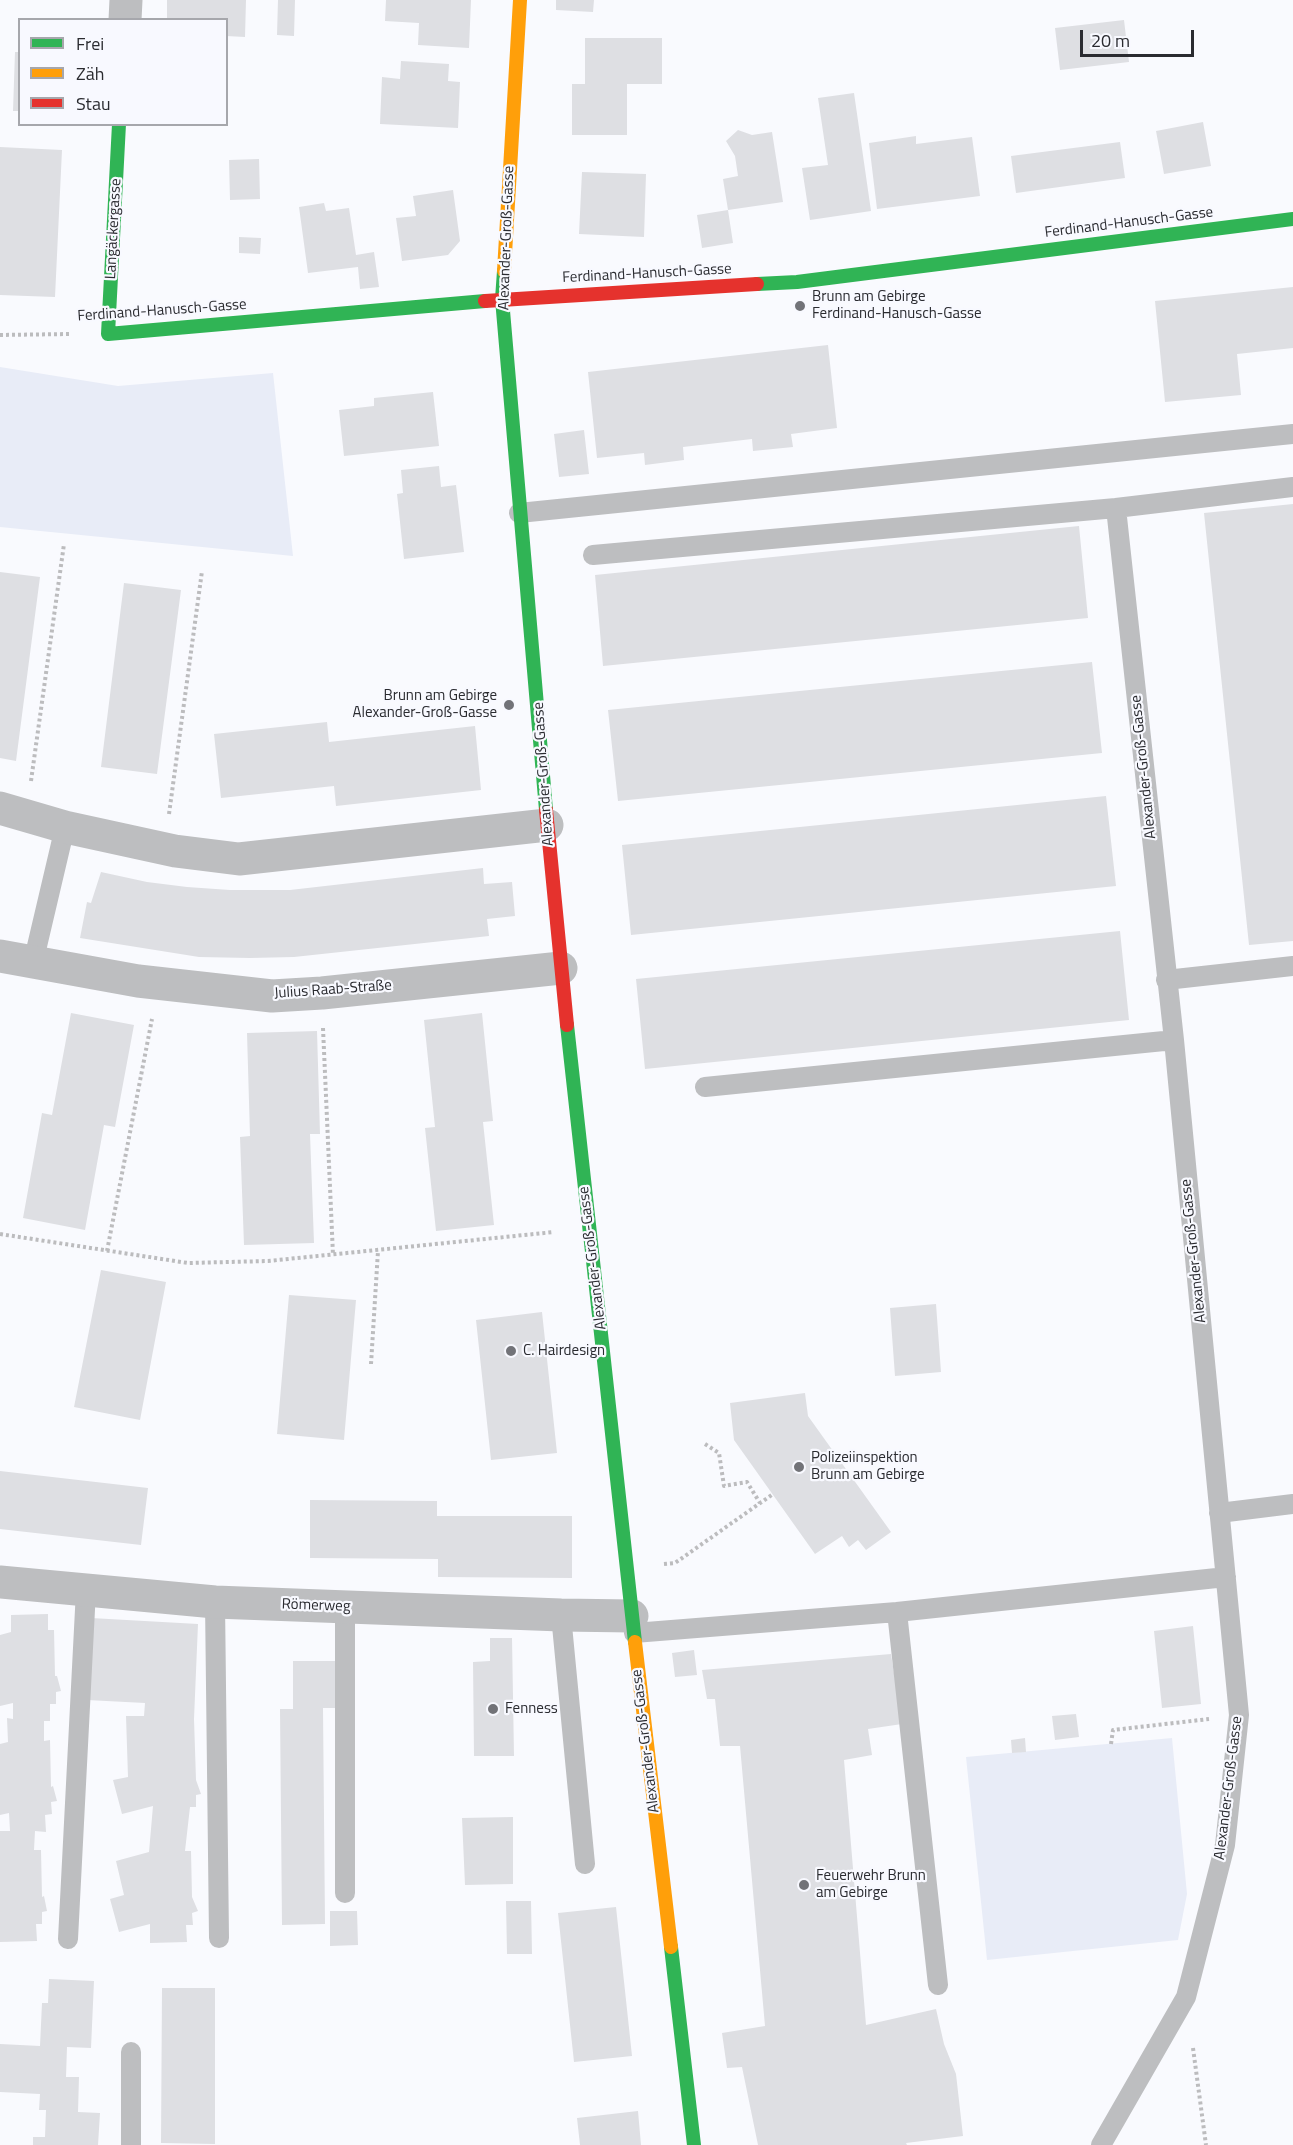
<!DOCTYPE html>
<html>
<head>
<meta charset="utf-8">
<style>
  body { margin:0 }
  #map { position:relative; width:1293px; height:2145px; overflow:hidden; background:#f9fafe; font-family:"Titillium Web",sans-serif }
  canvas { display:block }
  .legend { position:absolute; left:18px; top:18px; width:210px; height:108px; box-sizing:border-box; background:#f8f9ff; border:2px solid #a6a7ac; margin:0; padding:8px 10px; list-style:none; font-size:18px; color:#2a2b30 }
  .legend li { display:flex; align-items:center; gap:12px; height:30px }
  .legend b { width:30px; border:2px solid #a6a7ac }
  .scale { position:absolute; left:1080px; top:30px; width:114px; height:27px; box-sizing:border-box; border:3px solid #2a2b30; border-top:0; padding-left:8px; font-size:18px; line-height:21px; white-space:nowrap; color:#2a2b30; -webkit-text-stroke:4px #f8f9ff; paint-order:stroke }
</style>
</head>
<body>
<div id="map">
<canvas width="1293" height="2145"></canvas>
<ul class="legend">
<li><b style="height:8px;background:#30b455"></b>Frei</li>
<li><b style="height:8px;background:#ff9f0a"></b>Zäh</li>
<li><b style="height:8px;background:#e5322d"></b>Stau</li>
</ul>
<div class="scale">20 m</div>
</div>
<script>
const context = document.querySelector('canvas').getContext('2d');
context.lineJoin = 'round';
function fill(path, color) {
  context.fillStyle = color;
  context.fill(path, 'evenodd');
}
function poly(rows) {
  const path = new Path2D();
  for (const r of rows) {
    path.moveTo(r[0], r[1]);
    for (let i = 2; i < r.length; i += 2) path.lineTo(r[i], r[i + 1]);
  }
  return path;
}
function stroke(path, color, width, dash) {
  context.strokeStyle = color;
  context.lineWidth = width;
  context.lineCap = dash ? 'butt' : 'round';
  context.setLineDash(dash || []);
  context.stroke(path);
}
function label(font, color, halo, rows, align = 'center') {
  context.font = font + ' "Titillium Web",sans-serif';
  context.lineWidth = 4.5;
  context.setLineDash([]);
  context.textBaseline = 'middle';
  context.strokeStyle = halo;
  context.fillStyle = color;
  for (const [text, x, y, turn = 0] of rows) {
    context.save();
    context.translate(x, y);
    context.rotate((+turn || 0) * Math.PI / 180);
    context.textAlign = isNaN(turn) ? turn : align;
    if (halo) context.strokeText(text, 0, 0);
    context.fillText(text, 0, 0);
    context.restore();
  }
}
const green = poly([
  [0,367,118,386,273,373,293,556,0,527],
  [1172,1738,1187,1894,1178,1940,987,1960,966,1757]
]);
const building = poly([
  [167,0,246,0,245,37,226,36,226,20,170,20,167,18],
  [278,0,295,0,294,36,277,35],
  [386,0,471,0,469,48,418,45,419,23,385,21],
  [556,0,594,0,593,12,556,10],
  [1124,20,1129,62,1060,70,1055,28],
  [585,38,662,38,662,84,627,84,627,135,572,135,572,84,585,84],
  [15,52,20,52,20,111,13,111],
  [401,61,449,64,448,81,460,82,458,128,380,124,382,77,400,79],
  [854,93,871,211,810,220,802,168,828,165,818,98],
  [1203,122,1211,166,1164,174,1156,131],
  [738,130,752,135,772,132,783,202,728,210,723,179,738,176,735,156,726,141],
  [916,136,916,144,972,137,980,196,877,209,869,143],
  [1120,142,1125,178,1016,193,1011,156],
  [0,147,62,150,55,297,0,295],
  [259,159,260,199,230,200,229,160],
  [582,172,646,174,644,237,579,234],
  [453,190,460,241,448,255,402,261,396,218,416,216,413,196],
  [324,203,326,211,349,208,356,255,374,252,379,287,360,289,358,267,308,273,299,207],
  [728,210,733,243,702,248,697,215],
  [239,237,261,238,260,254,239,253],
  [1293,287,1293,348,1237,354,1241,395,1165,402,1155,301],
  [828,345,837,428,791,434,793,447,753,451,752,439,683,447,684,460,645,465,644,453,597,458,588,372],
  [433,392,439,446,344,456,339,410,374,406,374,398],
  [584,430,589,474,559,477,554,434],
  [439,466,441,487,456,485,464,552,404,559,397,494,403,493,401,470],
  [1293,504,1293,941,1249,945,1204,513],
  [1079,526,1088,618,603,666,595,575],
  [0,572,40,577,16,761,0,758],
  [124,583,181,590,157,774,101,767],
  [1092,662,1102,753,618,801,608,710],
  [327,722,329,742,475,726,481,790,336,806,334,786,221,798,214,734],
  [1106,796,1116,886,631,935,622,845],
  [483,868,484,884,512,882,515,916,487,919,489,936,294,957,250,958,199,957,80,938,87,902,91,903,101,872,147,882,187,887,230,890,290,890],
  [1120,931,1129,1020,645,1069,636,979],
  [71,1013,134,1025,115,1127,104,1125,85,1230,23,1218,42,1113,52,1115],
  [482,1013,493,1121,483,1122,494,1225,436,1231,425,1128,435,1127,424,1020],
  [317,1031,320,1134,310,1134,314,1243,244,1245,240,1137,250,1136,247,1033],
  [101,1270,166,1282,140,1420,74,1407],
  [289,1295,356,1300,344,1440,277,1434],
  [936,1304,941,1372,895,1376,890,1308],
  [542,1312,557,1453,491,1460,476,1320],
  [805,1393,808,1416,891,1532,866,1550,858,1540,849,1547,842,1536,815,1554,734,1440,730,1403],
  [0,1471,148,1488,141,1545,0,1529],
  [310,1500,437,1501,437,1516,572,1516,572,1578,438,1577,438,1559,310,1558],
  [48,1614,48,1630,54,1630,55,1676,57,1676,61,1691,56,1692,56,1704,50,1704,50,1721,44,1721,44,1741,50,1740,51,1787,53,1786,57,1801,51,1802,52,1814,45,1815,46,1832,35,1831,34,1850,41,1850,42,1897,44,1896,47,1911,42,1912,42,1924,36,1924,37,1941,0,1942,0,1831,10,1831,9,1813,0,1815,0,1744,8,1742,7,1718,13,1719,13,1703,0,1706,0,1635,11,1632,11,1615],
  [91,1618,198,1624,194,1719,196,1780,201,1794,196,1795,196,1807,190,1807,185,1851,191,1851,192,1897,198,1911,192,1913,193,1925,186,1925,187,1942,150,1943,150,1924,119,1932,110,1899,124,1895,116,1861,149,1852,153,1806,122,1814,113,1780,128,1777,126,1716,144,1716,145,1703,87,1700],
  [1193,1626,1201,1704,1162,1708,1154,1631],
  [490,1638,512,1638,514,1756,474,1756,473,1662,490,1661],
  [694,1650,697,1675,675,1677,672,1653],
  [891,1654,902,1724,868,1729,872,1755,844,1760,866,2025,936,2009,944,2044,956,2074,963,2136,906,2143,907,2145,758,2145,742,2067,727,2068,722,2033,765,2026,740,1746,720,1746,715,1699,707,1699,702,1670],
  [293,1661,336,1661,337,1708,323,1708,325,1924,282,1925,280,1709,293,1709],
  [1076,1714,1079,1737,1055,1740,1052,1716],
  [1025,1738,1026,1752,1012,1753,1011,1740],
  [513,1817,513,1884,465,1885,462,1818],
  [506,1901,531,1901,532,1954,507,1954],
  [616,1907,632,2056,574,2062,558,1913],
  [330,1911,357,1911,358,1945,330,1946],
  [49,1979,94,1981,91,2048,67,2047,66,2077,79,2077,78,2112,100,2113,98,2145,33,2145,33,2137,45,2137,46,2110,39,2110,40,2094,0,2092,0,2044,40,2046,42,2003,48,2003],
  [162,1988,215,1988,215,2144,161,2143],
  [638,2111,641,2145,580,2145,577,2118]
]);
const path = poly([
  [0,335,71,334],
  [31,781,64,544],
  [169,814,202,571],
  [323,1028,333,1255],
  [0,1234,188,1263,268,1261,554,1232],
  [107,1251,152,1019],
  [371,1364,378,1251],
  [705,1444,719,1453,724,1486,747,1482,760,1503],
  [664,1564,675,1563,773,1494],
  [1111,1744,1113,1730,1209,1719],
  [1193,2048,1206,2145]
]);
const lane = poly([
  [519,513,1293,434],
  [593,555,1116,508],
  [33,963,65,827],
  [1166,980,1293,966],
  [705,1087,1174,1040],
  [1219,1513,1293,1504],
  [215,1602,219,1938],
  [345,1607,345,1893],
  [897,1612,1226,1577],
  [561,1615,585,1864],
  [634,1633,897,1612,938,1985],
  [68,1939,86,1590],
  [131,2145,131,2052],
  [1101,2145,1186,1997,1225,1845,1239,1715,1174,1040,1116,508,1293,487]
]);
const street = poly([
  [125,20,126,0],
  [0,808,65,827,175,851,239,859,547,825],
  [0,956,138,981,272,996,322,993,561,968],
  [0,1582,215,1602,561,1615,632,1616]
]);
const fast = poly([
  [119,124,108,334,485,301],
  [504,271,502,299,546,810],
  [757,284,797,282,1293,219],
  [567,1025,635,1642],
  [671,1947,694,2145]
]);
const slow = poly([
  [504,271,520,0],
  [635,1642,671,1947]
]);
const jam = poly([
  [485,301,757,284],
  [546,810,567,1025]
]);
const markers = [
  [800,306,6,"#727378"],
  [509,705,6,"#727378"],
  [511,1351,6,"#727378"],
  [799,1467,6,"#727378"],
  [493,1709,6,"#727378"],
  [804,1885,6,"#727378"]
];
const streetNames = [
  ["Ferdinand-Hanusch-Gasse",1129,223,-7],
  ["Langäckergasse",114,229,-87],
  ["Alexander-Groß-Gasse",507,238,-88],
  ["Ferdinand-Hanusch-Gasse",647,274,-3],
  ["Ferdinand-Hanusch-Gasse",162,311,-4],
  ["Alexander-Groß-Gasse",1144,767,-96],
  ["Alexander-Groß-Gasse",544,774,-94],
  ["Julius Raab-Straße",333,990,-4],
  ["Alexander-Groß-Gasse",1194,1251,-96],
  ["Alexander-Groß-Gasse",593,1258,-97],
  ["Römerweg",316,1606,2],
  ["Alexander-Groß-Gasse",646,1741,-97],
  ["Alexander-Groß-Gasse",1229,1788,-83]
];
const poiNames = [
  ["Brunn am Gebirge",812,297],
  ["Ferdinand-Hanusch-Gasse",812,314],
  ["Brunn am Gebirge",497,696,"right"],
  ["Alexander-Groß-Gasse",497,713,"right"],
  ["C. Hairdesign",523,1351],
  ["Polizeiinspektion",811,1458],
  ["Brunn am Gebirge",811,1475],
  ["Fenness",505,1709],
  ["Feuerwehr Brunn",816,1876],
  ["am Gebirge",816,1893]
];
fill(green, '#e8ecf7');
fill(building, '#dedfe3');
stroke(path, '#bcbcbe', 4, [3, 3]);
stroke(lane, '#bdbec0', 20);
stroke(street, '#bdbec0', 33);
stroke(fast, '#30b455', 14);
stroke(slow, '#ff9f0a', 14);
stroke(jam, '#e5322d', 14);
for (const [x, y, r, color] of markers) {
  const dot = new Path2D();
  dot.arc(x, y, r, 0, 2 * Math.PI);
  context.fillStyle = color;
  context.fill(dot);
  stroke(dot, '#f8f9ff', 2);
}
label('15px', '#2a2b30', '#f8f9ff', streetNames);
label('15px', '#2a2b30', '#f8f9ff', poiNames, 'left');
</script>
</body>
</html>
